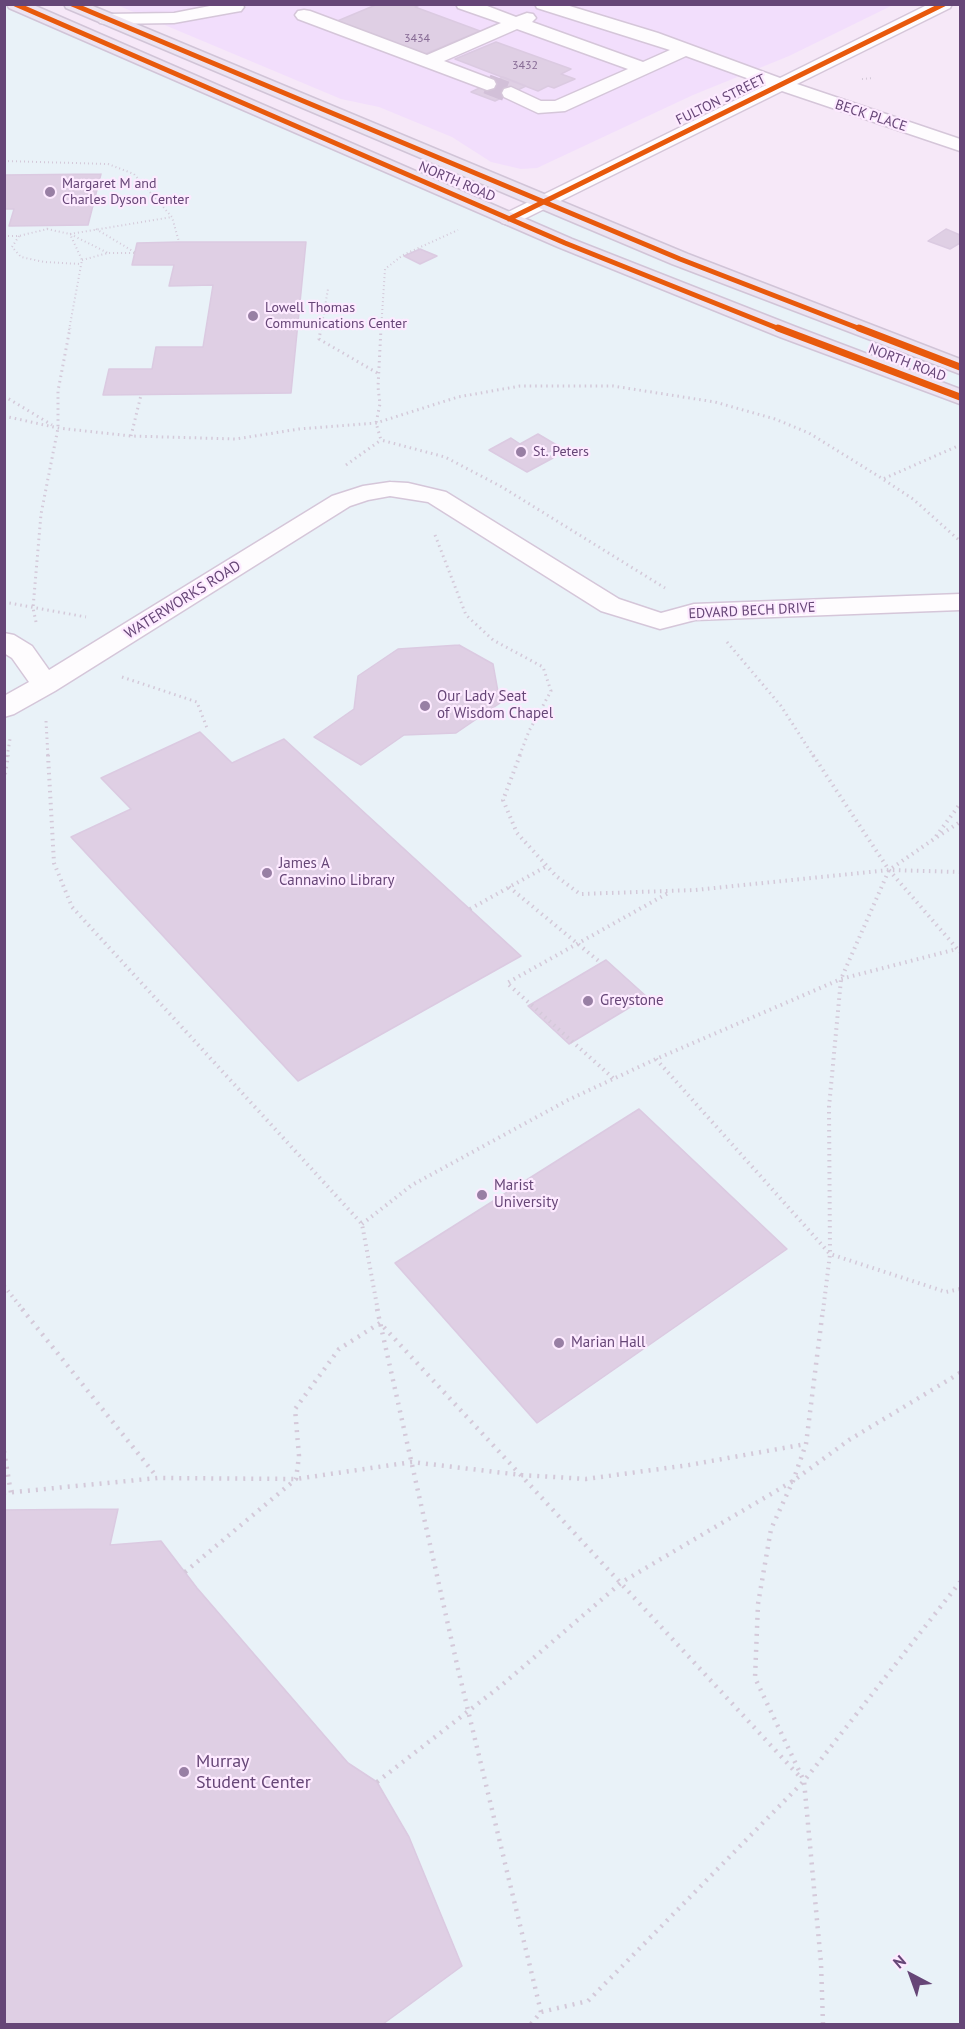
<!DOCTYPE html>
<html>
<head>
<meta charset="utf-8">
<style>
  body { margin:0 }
  #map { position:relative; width:965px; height:2029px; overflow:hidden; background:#f6e8f8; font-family:"PT Sans",sans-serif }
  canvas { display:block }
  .frame { position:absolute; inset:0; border:6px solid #664677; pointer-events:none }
  .north { position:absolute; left:881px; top:1945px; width:60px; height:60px; -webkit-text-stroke:4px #fdeaff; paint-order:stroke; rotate:319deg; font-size:16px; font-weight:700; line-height:24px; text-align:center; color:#664677 }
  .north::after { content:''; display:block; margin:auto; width:21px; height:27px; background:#664677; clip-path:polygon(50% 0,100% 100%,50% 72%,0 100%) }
</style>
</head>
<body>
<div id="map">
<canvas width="965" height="2029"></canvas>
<div class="frame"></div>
<div class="north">N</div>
</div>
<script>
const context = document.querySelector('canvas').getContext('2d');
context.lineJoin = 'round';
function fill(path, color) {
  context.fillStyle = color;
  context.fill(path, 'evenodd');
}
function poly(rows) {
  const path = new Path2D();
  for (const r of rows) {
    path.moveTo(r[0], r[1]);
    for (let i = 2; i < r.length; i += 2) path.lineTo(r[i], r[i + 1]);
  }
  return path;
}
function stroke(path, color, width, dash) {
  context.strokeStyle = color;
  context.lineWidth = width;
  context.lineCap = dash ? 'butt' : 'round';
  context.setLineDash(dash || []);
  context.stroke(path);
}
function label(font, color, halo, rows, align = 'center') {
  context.font = font + ' "PT Sans",sans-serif';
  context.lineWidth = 4.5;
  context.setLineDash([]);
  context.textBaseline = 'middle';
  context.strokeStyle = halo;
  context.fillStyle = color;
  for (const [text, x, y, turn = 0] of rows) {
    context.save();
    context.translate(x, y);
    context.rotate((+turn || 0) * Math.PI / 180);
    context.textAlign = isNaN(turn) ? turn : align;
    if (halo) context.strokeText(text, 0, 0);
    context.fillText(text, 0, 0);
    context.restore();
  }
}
const commercial = poly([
  [117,5,893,5,789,56,693,95,537,168,521,169,491,162,452,137,379,107,341,99]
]);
const education = poly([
  [14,4,516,221,549,204,960,366,960,2024,5,2024,4,5]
]);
const building = poly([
  [378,4,422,4,415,7,480,31,423,55,335,22,378,4],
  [496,42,571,69,561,74,575,79,554,88,548,86,538,91,455,59,496,42],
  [503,77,526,86,495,101,471,92,503,77],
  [101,174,88,225,9,226,14,209,4,209,4,175,101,174],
  [946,229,960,235,960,243,950,249,928,241,946,229],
  [179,242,306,242,291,393,103,395,109,369,152,369,156,347,203,347,213,285,169,286,174,265,132,265,137,243,179,242],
  [420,249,437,256,420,264,404,256,420,249],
  [538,434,560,447,546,453,553,458,527,472,489,450,511,438,520,444,538,434],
  [459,645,493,664,500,703,456,733,404,735,361,765,314,737,354,709,358,676,398,649,459,645],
  [200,732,232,763,284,739,521,956,298,1081,71,837,131,809,101,778,200,732],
  [606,960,647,997,569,1044,528,1006,606,960],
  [639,1109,787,1249,537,1423,395,1263,639,1109],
  [118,1509,110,1545,161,1541,197,1588,348,1763,377,1782,409,1837,462,1966,383,2024,4,2024,4,1510,118,1509]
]);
const minorTunnel = poly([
  [487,84,511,93]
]);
const pathFar3 = poly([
  [862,79,874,78],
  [4,161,108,164,134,174,172,217,179,242],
  [47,229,70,234,108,253],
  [96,229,136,253],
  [70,234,172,217],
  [4,236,19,236,47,229,50,226],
  [19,236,12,247,21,257,44,262,81,264],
  [82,260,108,253,136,253],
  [69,330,82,260,70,234],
  [321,330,328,289],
  [381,330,385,269,403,255,458,230]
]);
const pathFar2 = poly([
  [321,328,319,339,379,374],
  [381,328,378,387,380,404,376,423,381,440,445,457,502,487,665,588],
  [4,396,52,425],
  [4,416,58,428,131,436,236,439,299,429,376,423,458,397,520,386,613,386,715,402,775,419,809,433,883,479,960,445],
  [131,436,141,395],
  [346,465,381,440],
  [884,480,913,499,960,541],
  [435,535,466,615,493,640,543,667,551,691,529,731,519,757],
  [4,602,86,617],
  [36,622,33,608,41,514,58,428,58,391,70,328],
  [727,642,781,706,814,757],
  [122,677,197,702,207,728],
  [46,721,48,757],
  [7,757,10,739]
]);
const pathFar1 = poly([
  [48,755,54,863,72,907,362,1224,378,1311],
  [520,755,503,800,517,833,556,876,580,894,695,890,889,870,960,872],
  [813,755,889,870,960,952],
  [4,780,8,755],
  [937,837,960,822],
  [509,887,601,963],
  [470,909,547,866],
  [656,1059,830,1254,946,1292,960,1289],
  [613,1078,507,983,670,892],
  [362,1224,412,1185,568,1100,656,1059,841,979,957,949],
  [4,1286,24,1311],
  [823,1311,830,1254,829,1107,841,979,889,870,934,839,960,804]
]);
const path = poly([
  [22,1309,157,1477],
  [377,1309,458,1669,541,2012],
  [4,1451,11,1493],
  [4,1493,158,1478,296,1479,412,1462,521,1475,586,1479,689,1465,806,1444],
  [185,1572,296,1479,299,1456,295,1409,339,1349,380,1323,801,1778],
  [377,1782,502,1685,622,1582,793,1481,849,1440,960,1373],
  [531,2024,541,2012,588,2001,804,1781,960,1582],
  [823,2024,821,1963,804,1781,755,1678,758,1604,771,1529,793,1481,806,1444,823,1309]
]);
const minor = poly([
  [220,4,242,4,244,7,241,11,235,12,174,23,106,24,100,23,97,19,100,15,106,14,174,13,220,4],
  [456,4,482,4,516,17,527,13,533,14,536,18,532,22,643,62,670,50,537,8,535,4,563,4,658,33,780,78,929,4,952,4,950,8,797,84,960,139,960,151,782,91,516,223,509,225,502,223,499,219,502,215,766,85,686,56,565,111,538,113,504,97,502,93,504,89,511,87,541,101,555,101,628,69,517,29,444,61,494,80,496,84,494,88,487,90,298,19,295,15,298,11,304,10,310,11,427,55,501,23,458,8,456,4],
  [390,482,408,483,446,492,619,599,661,613,694,604,960,594,960,610,695,620,660,629,601,611,428,502,390,496,368,500,350,506,55,691,14,714,4,717,4,696,29,682,12,658,4,653,4,633,14,635,32,646,49,670,332,496,363,486,390,482]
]);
const highway = poly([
  [7,4,31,4,572,239,796,327,960,389,960,404,780,337,558,247,9,8,7,4],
  [64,4,88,4,688,254,960,359,960,374,672,264,66,8,64,4]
]);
const cyclewayFar1 = poly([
  [15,4,565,243,782,330],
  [72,4,680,259,863,330],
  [509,219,944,4]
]);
const cycleway = poly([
  [778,328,960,397],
  [859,328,960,367]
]);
const markers = [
  [50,192,6,"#987fa4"],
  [253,316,6,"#987fa4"],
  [521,452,6,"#987fa4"],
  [425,706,6,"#987fa4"],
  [267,873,6,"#987fa4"],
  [588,1001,6,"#987fa4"],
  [482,1195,6,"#987fa4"],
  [559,1343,6,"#987fa4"],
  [184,1772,6,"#987fa4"]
];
const numberNames = [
  ["3434",417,39],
  ["3432",525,66]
];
const farStreetnames = [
  ["FULTON STREET",721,100,-26],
  ["BECK PLACE",871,116,18],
  ["NORTH ROAD",457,182,23],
  ["NORTH ROAD",907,363,21],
  ["EDVARD BECH DRIVE",752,611,-3]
];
const farPoinames = [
  ["Margaret M and",62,184],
  ["Charles Dyson Center",62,200],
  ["Lowell Thomas",265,308],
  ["Communications Center",265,324],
  ["St. Peters",533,452]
];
const streetNames = [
  ["WATERWORKS ROAD",183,600,-32]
];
const poiNames = [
  ["Our Lady Seat",437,697],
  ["of Wisdom Chapel",437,714],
  ["James A",279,864],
  ["Cannavino Library",279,881],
  ["Greystone",600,1001],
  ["Marist",494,1186],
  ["University",494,1203],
  ["Marian Hall",571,1343]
];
const nearPoinames = [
  ["Murray",196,1762],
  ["Student Center",196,1783]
];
fill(commercial, '#f2defc');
fill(education, '#e9f2f8');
fill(building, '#dfcfe4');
stroke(building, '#dbcae1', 1.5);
stroke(minorTunnel, '#d2c0d8', 20, [20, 10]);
stroke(minor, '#d5c6d9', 3);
stroke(highway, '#d1c4d7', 3);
stroke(pathFar3, '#d4c9d9', 2, [1, 3]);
stroke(pathFar2, '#d4c9d9', 3, [1.5, 4]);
stroke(pathFar1, '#d4c9d9', 4, [1.5, 4.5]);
stroke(path, '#d4c9d9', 4.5, [2, 6]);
fill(minor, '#fefcfe');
fill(highway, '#ece3f1');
stroke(cyclewayFar1, '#e8590c', 5);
stroke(cycleway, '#e8590c', 7);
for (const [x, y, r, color] of markers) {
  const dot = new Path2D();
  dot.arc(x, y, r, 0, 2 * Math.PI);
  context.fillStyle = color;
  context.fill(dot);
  stroke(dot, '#fdeaff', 2);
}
label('12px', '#866a94', null, numberNames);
label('14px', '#664677', '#fdeaff', farStreetnames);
label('14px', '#664677', '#fdeaff', farPoinames, 'left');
label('15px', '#664677', '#fdeaff', streetNames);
label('15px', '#664677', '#fdeaff', poiNames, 'left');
label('18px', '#664677', '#fdeaff', nearPoinames, 'left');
</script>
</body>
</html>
